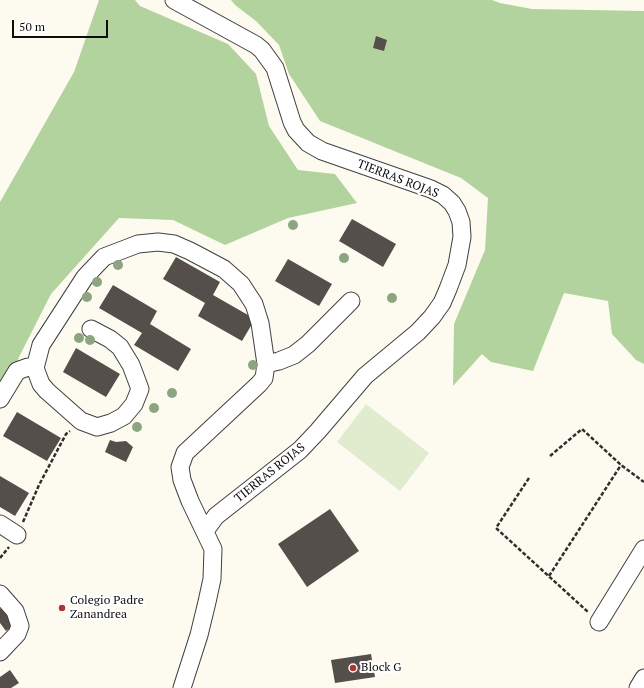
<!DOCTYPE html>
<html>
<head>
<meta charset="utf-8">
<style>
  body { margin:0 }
  #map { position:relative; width:644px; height:688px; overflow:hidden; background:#fdfbef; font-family:"PT Serif",serif }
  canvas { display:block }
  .scale { position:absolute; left:12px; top:20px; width:96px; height:18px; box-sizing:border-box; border:2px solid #0d0d0d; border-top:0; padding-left:5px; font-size:12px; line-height:14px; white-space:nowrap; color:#0d0d0d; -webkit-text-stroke:3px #fff; paint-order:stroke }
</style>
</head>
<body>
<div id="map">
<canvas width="644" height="688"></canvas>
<div class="scale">50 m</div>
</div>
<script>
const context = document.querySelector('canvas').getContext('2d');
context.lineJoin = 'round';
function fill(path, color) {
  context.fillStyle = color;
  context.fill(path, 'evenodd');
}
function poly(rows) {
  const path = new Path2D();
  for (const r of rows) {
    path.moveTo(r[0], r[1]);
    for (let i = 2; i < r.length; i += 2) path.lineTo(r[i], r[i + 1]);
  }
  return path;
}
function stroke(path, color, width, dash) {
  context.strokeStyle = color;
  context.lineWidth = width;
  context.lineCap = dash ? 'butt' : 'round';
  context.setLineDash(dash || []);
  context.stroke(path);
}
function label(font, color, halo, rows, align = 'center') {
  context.font = font + ' "PT Serif",serif';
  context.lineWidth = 4;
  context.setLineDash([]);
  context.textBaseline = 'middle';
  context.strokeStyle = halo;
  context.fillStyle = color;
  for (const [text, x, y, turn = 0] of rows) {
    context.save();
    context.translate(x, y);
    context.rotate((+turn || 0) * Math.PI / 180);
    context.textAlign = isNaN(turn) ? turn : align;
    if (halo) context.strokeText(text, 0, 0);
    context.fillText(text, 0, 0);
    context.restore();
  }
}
const forest = poly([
  [99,0,135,0,140,6,228,44,256,74,269,126,298,170,335,174,357,203,288,218,225,245,173,220,119,218,51,294,19,357,0,409,0,202,74,72],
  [231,0,492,0,500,3,532,9,644,11,644,364,636,360,612,334,608,301,564,293,533,371,491,362,482,354,453,386,454,324,485,250,488,198,461,178,320,121,289,74,279,45,256,21,235,5]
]);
const pitch = poly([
  [366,404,429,453,400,491,337,442]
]);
const building = poly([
  [376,36,387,40,384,51,373,48],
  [352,219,396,244,383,267,339,241],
  [176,257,220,282,213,295,255,319,242,341,198,316,205,303,163,279],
  [288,259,332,284,319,306,275,281],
  [113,285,157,311,150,324,191,349,178,371,134,345,142,333,99,308],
  [76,348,120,374,106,397,63,372],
  [17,412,61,438,47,461,3,436],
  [110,440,116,442,126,441,133,447,126,462,105,452],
  [0,476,29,493,15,516,0,507],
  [330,509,359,551,307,587,278,544],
  [6,604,19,621,6,631,0,623,0,609],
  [371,654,375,677,335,683,331,660],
  [10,670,19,683,11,688,0,688,0,677]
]);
const path = poly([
  [550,456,582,429,621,465,644,482],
  [529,478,496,528,588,612],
  [23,522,39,485,66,434,70,431],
  [0,558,9,547],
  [549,576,621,465]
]);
const minor = poly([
  [174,0,256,45,262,50,275,68,292,122,296,130,308,143,322,151,431,189,443,195,452,203,457,211,461,222,462,237,457,265,448,289,442,303,432,317,418,332,365,376,318,431,300,450,216,516,205,531],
  [91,329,110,339,120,347,131,365,140,389,134,404,124,416,111,423,97,427,81,421,47,391,41,384,35,368,41,345,85,277,104,257,138,244,158,242,174,244,190,251,224,269,241,284,254,304,260,323,266,364,264,378,259,384,185,453,180,467,182,480,190,501,213,549,212,579,207,602,199,635,182,688],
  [266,364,279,361,294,355,308,344,351,301],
  [0,399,17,371,28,367,35,368],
  [0,524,17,535],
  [0,594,15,611,20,626,17,634,0,652],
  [599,622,644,549],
  [638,688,644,678]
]);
const trees = [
  [293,225],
  [344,258],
  [118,265],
  [97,282],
  [87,297],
  [392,298],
  [79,338],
  [90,340],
  [253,365],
  [172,393],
  [154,408],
  [137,427]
];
const markers = [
  [62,608,4,"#ae3535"],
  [353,668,4,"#ae3535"]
];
const streetNames = [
  ["TIERRAS ROJAS",398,179,21],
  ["TIERRAS ROJAS",270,473,-39]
];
const poiNames = [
  ["Colegio Padre",70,601],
  ["Zanandrea",70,615],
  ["Block G",361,668]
];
fill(forest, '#b3d39e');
fill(pitch, '#e0eccd');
fill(building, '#554f4b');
stroke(minor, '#404040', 19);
stroke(path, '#2f2f2f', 2.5, [4, 2]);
stroke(minor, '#fff', 17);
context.fillStyle = '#8ba580';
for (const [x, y] of trees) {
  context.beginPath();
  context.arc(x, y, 5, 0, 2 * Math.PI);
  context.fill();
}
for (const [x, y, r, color] of markers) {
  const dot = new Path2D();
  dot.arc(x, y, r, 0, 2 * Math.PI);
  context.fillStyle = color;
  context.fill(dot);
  stroke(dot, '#fff', 1.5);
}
label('12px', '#0d0d0d', '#fff', streetNames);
label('12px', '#0d0d0d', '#fff', poiNames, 'left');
</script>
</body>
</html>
